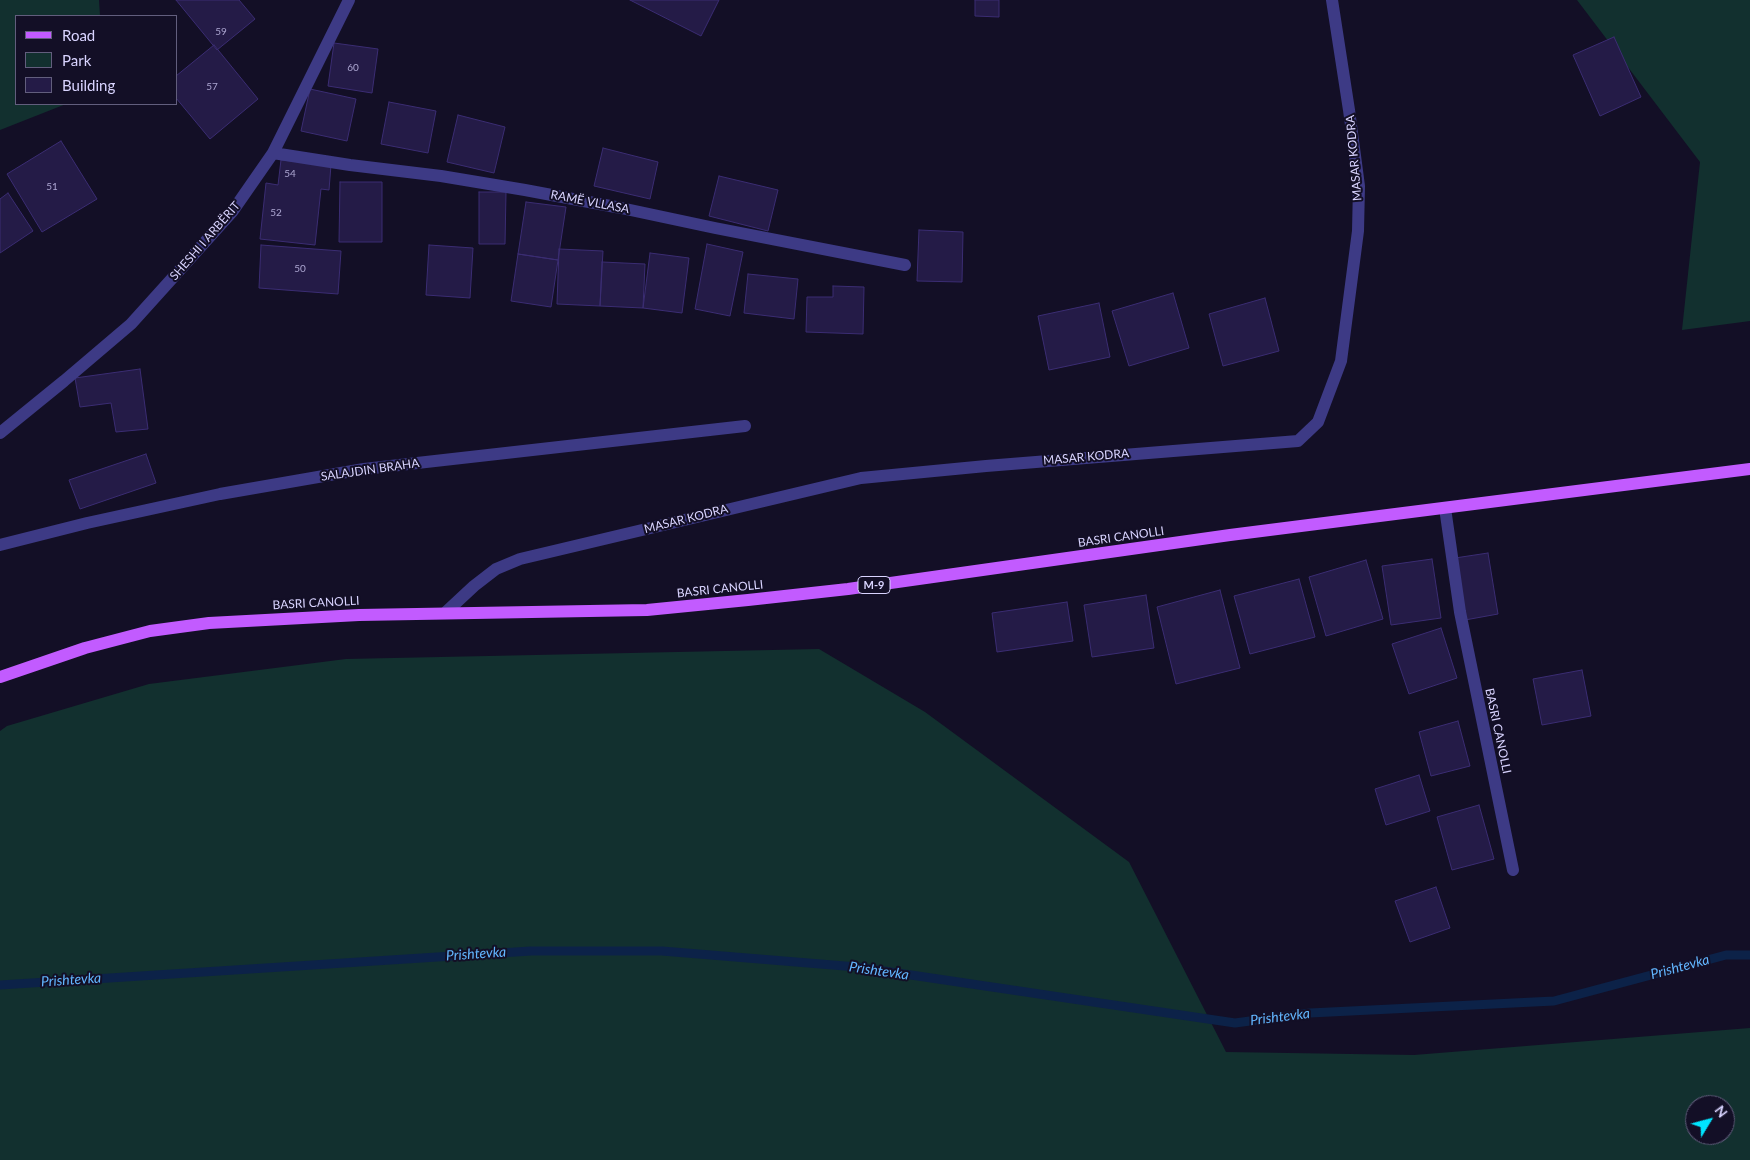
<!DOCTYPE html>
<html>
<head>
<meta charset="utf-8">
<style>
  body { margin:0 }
  #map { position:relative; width:1750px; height:1160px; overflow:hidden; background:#130f26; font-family:Lato,sans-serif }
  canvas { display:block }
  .legend { position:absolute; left:15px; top:15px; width:162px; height:90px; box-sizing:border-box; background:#130f26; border:1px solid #625e7d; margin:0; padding:6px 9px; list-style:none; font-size:15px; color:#d9d4ff }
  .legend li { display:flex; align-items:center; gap:10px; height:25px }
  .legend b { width:25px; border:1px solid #625e7d }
  .north { position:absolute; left:1685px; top:1095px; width:50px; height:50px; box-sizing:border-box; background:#130f26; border:1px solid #625e7d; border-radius:50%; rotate:53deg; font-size:14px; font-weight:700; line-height:20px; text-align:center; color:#d9d4ff }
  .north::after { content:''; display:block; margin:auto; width:18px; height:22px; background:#00e5ff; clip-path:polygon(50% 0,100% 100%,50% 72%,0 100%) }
</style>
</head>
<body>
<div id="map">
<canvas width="1750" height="1160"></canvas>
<ul class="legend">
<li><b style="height:6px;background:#c25bff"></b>Road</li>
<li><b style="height:14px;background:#12302f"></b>Park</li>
<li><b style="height:14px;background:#241b47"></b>Building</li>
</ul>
<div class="north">N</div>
</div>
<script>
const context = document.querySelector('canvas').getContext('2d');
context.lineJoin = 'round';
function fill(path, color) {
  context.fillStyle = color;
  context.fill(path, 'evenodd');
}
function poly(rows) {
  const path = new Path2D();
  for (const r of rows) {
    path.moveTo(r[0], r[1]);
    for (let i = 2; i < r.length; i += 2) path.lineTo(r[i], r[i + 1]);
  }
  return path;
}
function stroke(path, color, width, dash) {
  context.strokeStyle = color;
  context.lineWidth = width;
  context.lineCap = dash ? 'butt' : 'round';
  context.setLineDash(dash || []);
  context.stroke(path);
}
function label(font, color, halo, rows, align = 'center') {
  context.font = font + ' Lato,sans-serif';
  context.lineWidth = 4;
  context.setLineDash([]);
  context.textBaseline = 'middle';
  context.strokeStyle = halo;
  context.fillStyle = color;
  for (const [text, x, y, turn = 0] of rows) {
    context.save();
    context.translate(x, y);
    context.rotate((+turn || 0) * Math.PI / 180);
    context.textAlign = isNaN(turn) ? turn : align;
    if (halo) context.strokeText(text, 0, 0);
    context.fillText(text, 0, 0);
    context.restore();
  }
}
const green = poly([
  [0,0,99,0,100,16,16,16,16,104,66,104,0,130],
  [1577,0,1750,0,1750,321,1682,330,1700,162],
  [819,649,925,712,1129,862,1226,1052,1414,1055,1750,1028,1750,1160,0,1160,0,731,7,726,149,684,346,659],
  [1695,1105,1725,1105,1725,1135,1695,1135]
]);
const stream = poly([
  [0,985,531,951,662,951,857,967,1235,1023,1310,1013,1554,1001,1726,955,1750,955]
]);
const building = poly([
  [176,0,239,0,255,19,217,50,176,0],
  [630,0,719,0,701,36,630,0],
  [975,0,999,0,999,17,975,16,975,0],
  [1614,37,1641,97,1600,116,1573,55,1614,37],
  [334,43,378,49,372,93,328,86,334,43],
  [214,45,258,99,210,139,176,98,176,76,214,45],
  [310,89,356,99,347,141,301,131,310,89],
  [389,102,436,111,428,153,381,144,389,102],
  [458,115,505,127,494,173,447,162,458,115],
  [61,141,97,199,42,232,7,174,61,141],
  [603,148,658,162,650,199,594,186,603,148],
  [281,160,331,165,329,190,321,189,315,245,260,239,266,183,278,185,281,160],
  [719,176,778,190,768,231,709,216,719,176],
  [340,182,382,182,382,242,339,242,340,182],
  [479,192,506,192,505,244,479,244,479,192],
  [8,193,33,231,0,253,0,199,8,193],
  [526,202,566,207,558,260,518,254,526,202],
  [919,230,963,232,962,282,917,281,919,230],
  [707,244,743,252,730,316,695,309,707,244],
  [261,245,341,251,338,294,259,288,261,245],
  [429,245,473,248,470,298,426,295,429,245],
  [559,249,603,251,600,306,557,304,559,249],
  [650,253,689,258,682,313,643,308,650,253],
  [518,254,558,260,551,307,511,301,518,254],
  [602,262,645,264,643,308,600,306,602,262],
  [748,274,798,279,794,319,744,313,748,274],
  [833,286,864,287,863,334,806,332,807,297,833,297,833,286],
  [1173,293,1189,348,1129,366,1112,311,1173,293],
  [1265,298,1279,351,1223,366,1209,314,1265,298],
  [1099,303,1110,357,1049,370,1038,316,1099,303],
  [140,369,148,429,116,432,111,403,80,407,75,378,140,369],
  [146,454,156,483,80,509,69,480,146,454],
  [1488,553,1498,614,1465,620,1455,558,1488,553],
  [1432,559,1441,618,1391,625,1382,566,1432,559],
  [1366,560,1383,619,1326,636,1309,577,1366,560],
  [1299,579,1315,637,1250,654,1234,596,1299,579],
  [1220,590,1240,668,1176,684,1157,607,1220,590],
  [1146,595,1154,648,1092,657,1084,605,1146,595],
  [1067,602,1073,641,997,652,992,613,1067,602],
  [1441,628,1457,678,1409,694,1392,644,1441,628],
  [1582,670,1591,716,1542,725,1533,679,1582,670],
  [1458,721,1470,766,1431,776,1419,732,1458,721],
  [1419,775,1430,811,1386,825,1375,789,1419,775],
  [1479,805,1494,859,1452,870,1437,817,1479,805],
  [1436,887,1450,928,1410,942,1395,901,1436,887]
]);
const street = poly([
  [273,153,350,165,441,176,525,190,621,208,715,228,905,265],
  [0,433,64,381,131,324,232,212,273,153,349,0],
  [1445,508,1460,612,1513,870],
  [0,545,87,523,220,494,364,469,745,426],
  [445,613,474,586,496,569,520,559,861,478,986,466,1298,441,1318,422,1341,361,1358,231,1359,186,1349,110,1332,0]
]);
const primary = poly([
  [0,677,85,648,150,631,209,623,359,615,647,610,748,600,848,589,1230,535,1750,469]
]);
const numberNames = [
  ["59",221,32],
  ["60",353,68],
  ["57",212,87],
  ["54",290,174],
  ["51",52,187],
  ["52",276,213],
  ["50",300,269]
];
const shields = [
  [874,585,32]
];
const shieldNames = [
  ["M-9",874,585]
];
const streetNames = [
  ["MASAR KODRA",1354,158,-95],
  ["RAMË VLLASA",590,202,11],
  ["SHESHI I ARBËRIT",205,241,-49],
  ["MASAR KODRA",1086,457,-5],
  ["SALAJDIN BRAHA",370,470,-8],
  ["MASAR KODRA",686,519,-14],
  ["BASRI CANOLLI",1121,537,-8],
  ["BASRI CANOLLI",720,589,-6],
  ["BASRI CANOLLI",316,603,-3],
  ["BASRI CANOLLI",1498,731,78]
];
const waterNames = [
  ["Prishtevka",476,954,-4],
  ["Prishtevka",1680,967,-15],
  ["Prishtevka",879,971,8],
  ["Prishtevka",71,980,-4],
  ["Prishtevka",1280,1017,-7]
];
fill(green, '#12302f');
stroke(stream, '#0c2248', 9);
fill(building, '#241b47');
stroke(building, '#3b2d73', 1);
stroke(street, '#3d3a85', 12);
stroke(primary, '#c25bff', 12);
label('10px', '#aca6d1', null, numberNames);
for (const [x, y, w] of shields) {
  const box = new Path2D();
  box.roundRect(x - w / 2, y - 8.5, w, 17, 4);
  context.fillStyle = '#130f26';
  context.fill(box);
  stroke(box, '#d9d4ff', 1);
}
label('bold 11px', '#d9d4ff', null, shieldNames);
label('12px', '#d9d4ff', '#130f26', streetNames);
label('italic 14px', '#62b6ff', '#130f26', waterNames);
</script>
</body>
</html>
